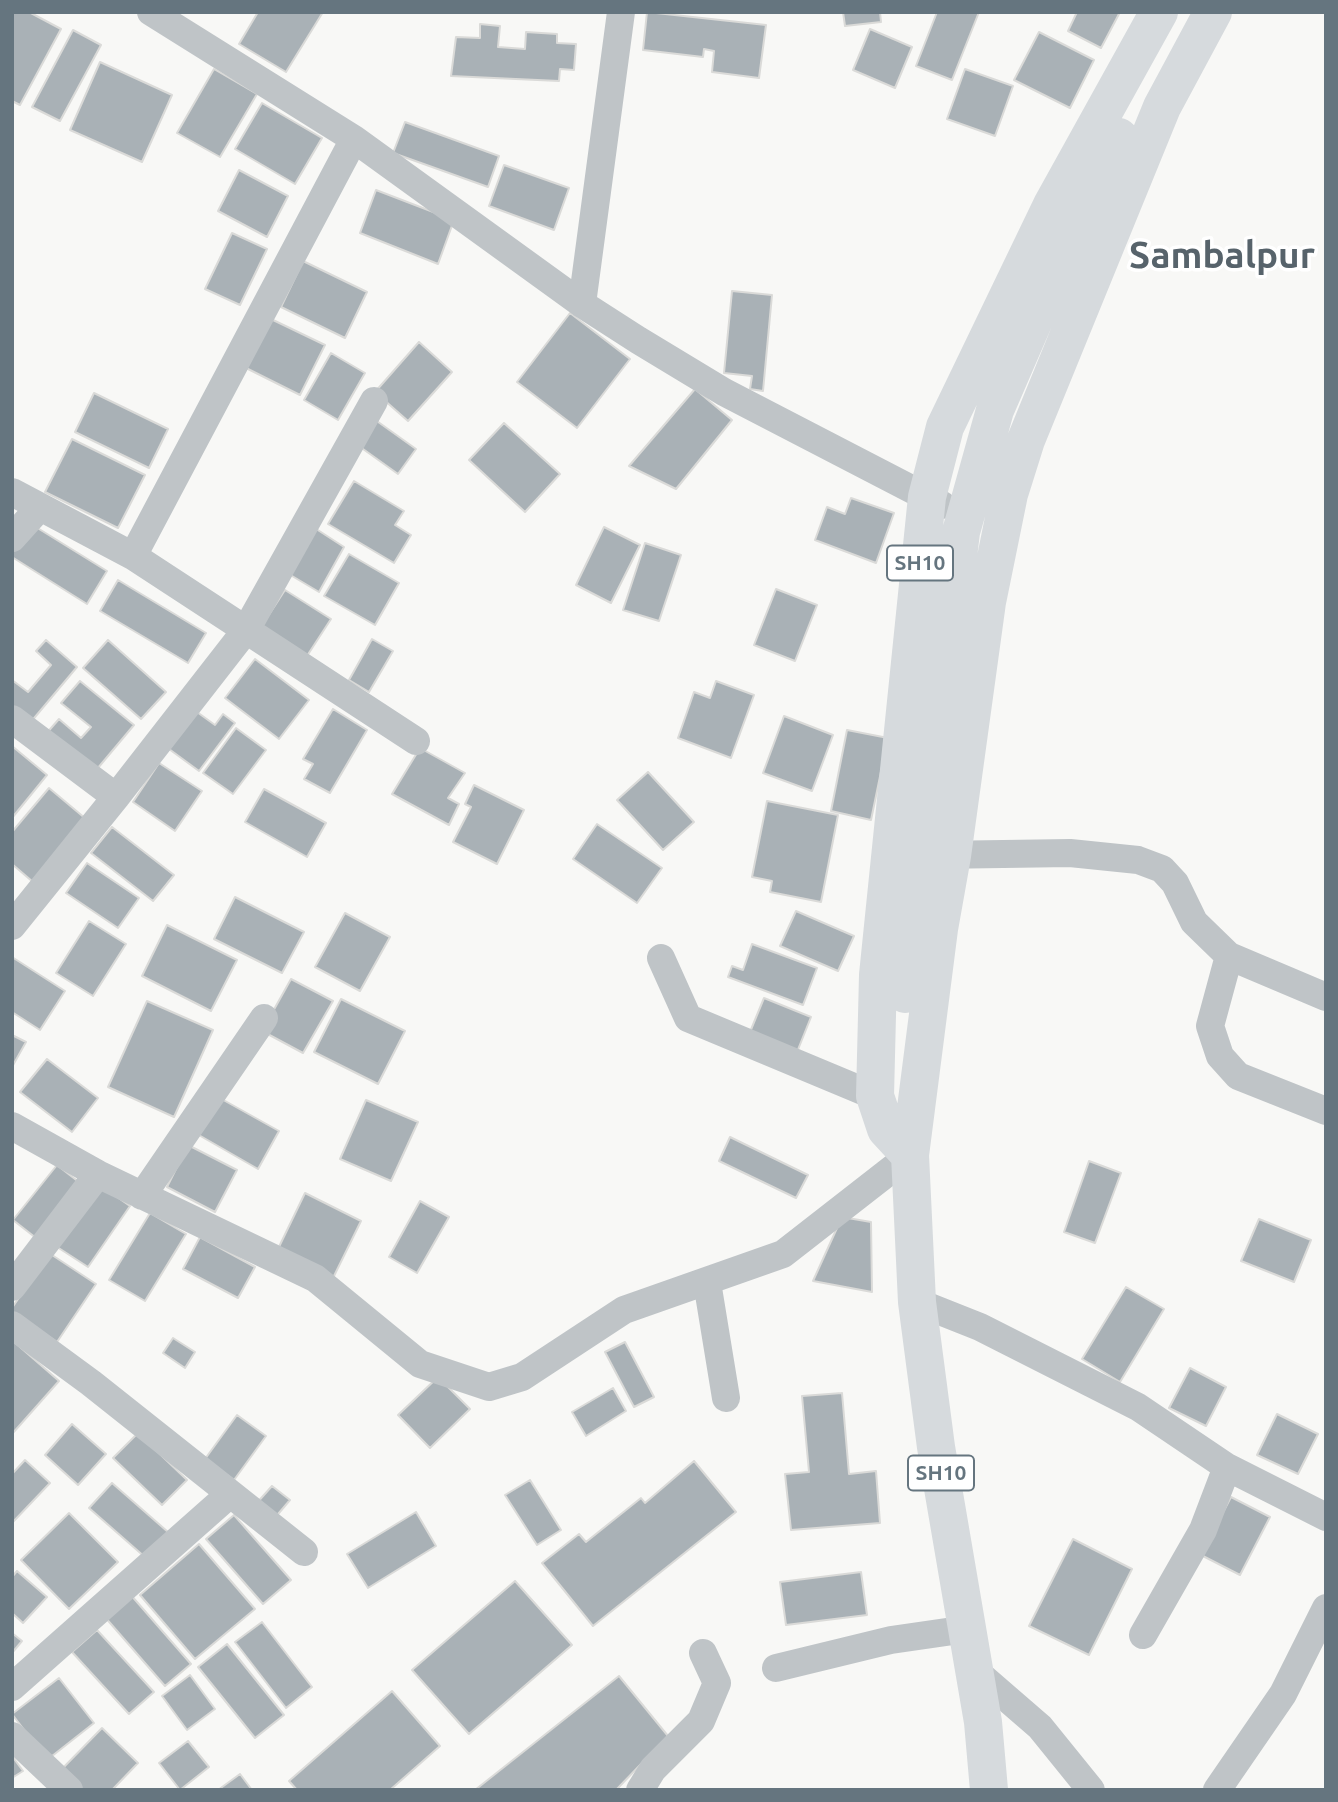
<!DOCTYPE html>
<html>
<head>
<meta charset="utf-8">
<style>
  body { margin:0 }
  #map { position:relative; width:1338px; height:1802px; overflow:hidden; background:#f8f8f6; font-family:Ubuntu,sans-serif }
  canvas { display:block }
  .frame { position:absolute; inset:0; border:14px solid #65757f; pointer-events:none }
</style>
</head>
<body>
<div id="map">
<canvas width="1338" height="1802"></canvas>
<div class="frame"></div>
</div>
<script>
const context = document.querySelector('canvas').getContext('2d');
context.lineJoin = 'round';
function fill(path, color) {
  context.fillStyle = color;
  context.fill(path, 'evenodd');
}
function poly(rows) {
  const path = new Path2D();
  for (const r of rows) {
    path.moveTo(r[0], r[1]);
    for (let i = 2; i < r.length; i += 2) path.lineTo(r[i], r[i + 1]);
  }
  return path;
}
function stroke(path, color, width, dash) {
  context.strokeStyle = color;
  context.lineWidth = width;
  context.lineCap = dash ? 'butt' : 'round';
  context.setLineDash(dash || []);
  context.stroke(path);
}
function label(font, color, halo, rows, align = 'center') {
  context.font = font + ' Ubuntu,sans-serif';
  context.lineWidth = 7;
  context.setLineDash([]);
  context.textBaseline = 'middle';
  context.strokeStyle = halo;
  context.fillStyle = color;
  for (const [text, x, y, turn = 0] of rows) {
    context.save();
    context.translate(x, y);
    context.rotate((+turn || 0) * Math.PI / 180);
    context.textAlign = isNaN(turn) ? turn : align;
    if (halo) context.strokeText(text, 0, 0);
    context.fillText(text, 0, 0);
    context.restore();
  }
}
const building = poly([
  [12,12,29,12,61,29,20,105,12,101,12,12],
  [258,12,323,12,286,72,239,44,258,12],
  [647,12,766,25,759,78,712,72,714,51,704,49,703,57,643,50,647,12],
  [843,12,880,12,881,22,845,26,843,12],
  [937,12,979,12,952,80,916,66,937,12],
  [1077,12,1120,12,1101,48,1068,31,1077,12],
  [480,24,500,26,498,47,525,49,526,32,557,34,557,43,576,44,574,70,560,69,559,81,451,76,456,37,480,38,480,24],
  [870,29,912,47,895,88,853,70,870,29],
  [73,30,101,45,60,121,32,107,73,30],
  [1039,32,1094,60,1070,108,1014,80,1039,32],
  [100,62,172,95,142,162,70,130,100,62],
  [214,69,257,94,220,157,177,133,214,69],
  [965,69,1013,86,995,136,947,119,965,69],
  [262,103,322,138,295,184,235,149,262,103],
  [405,122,499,156,488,187,393,153,405,122],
  [504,165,569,188,554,230,489,206,504,165],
  [239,170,288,196,267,237,218,211,239,170],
  [376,190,454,220,438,264,360,233,376,190],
  [232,233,267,249,240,305,205,289,232,233],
  [303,261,367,292,345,338,281,307,303,261],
  [732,291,772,295,763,391,750,389,752,376,724,373,732,291],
  [570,313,630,359,577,428,517,382,570,313],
  [271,319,325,345,300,395,246,368,271,319],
  [419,342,452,372,408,421,375,392,419,342],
  [331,353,365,373,338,420,304,400,331,353],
  [695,389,732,420,676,489,629,466,695,389],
  [94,393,168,429,149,468,75,432,94,393],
  [374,419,416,449,398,474,356,444,374,419],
  [504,423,560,474,525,512,469,460,504,423],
  [72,439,145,475,118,528,45,492,72,439],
  [354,481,404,511,395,525,411,535,394,563,328,524,354,481],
  [851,498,894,513,876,563,815,540,827,507,845,514,851,498],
  [307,523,344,547,319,592,282,570,307,523],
  [31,524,107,571,87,604,12,557,12,553,31,524],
  [604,527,640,545,611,603,576,585,604,527],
  [645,543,681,555,659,621,623,610,645,543],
  [349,554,399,583,375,625,324,596,349,554],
  [118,580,206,633,188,663,100,611,118,580],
  [776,589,817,605,795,661,754,645,776,589],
  [285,590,331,619,305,659,259,630,285,590],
  [372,639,393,651,369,692,349,680,372,639],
  [46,640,77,667,30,723,12,708,12,680,28,692,51,665,36,651,46,640],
  [108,640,166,692,141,719,83,668,108,640],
  [255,659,309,700,279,739,225,698,255,659],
  [80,681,134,725,92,775,45,735,59,719,81,738,91,727,61,703,80,681],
  [716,681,754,695,731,758,678,738,694,692,710,698,716,681],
  [333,709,367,730,330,793,304,779,313,764,303,759,333,709],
  [197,712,215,725,223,714,235,723,199,771,169,749,197,712],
  [784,716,833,735,812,791,763,773,784,716],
  [236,728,266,750,233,794,203,773,236,728],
  [847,730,888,738,871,820,831,811,847,730],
  [12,746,47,775,12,818,12,746],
  [420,748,465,773,448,798,459,804,449,825,392,794,420,748],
  [159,763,202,791,175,831,133,802,159,763],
  [648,772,694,822,663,850,617,800,648,772],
  [474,785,524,810,497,864,453,842,471,807,465,804,474,785],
  [49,788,86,819,33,882,12,864,12,832,49,788],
  [264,789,326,823,307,857,245,822,264,789],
  [767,801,838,815,821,902,770,892,772,881,752,877,767,801],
  [597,824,662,868,637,903,573,859,597,824],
  [112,827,174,875,153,901,91,853,112,827],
  [87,863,139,898,118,928,66,893,87,863],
  [235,897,304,932,282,973,214,939,235,897],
  [796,911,854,936,838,971,780,946,796,911],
  [345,913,390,937,360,991,315,967,345,913],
  [89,921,126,944,93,996,56,973,89,921],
  [167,925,237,960,211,1011,142,976,167,925],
  [752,944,817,968,803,1005,728,977,732,966,743,970,752,944],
  [12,957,65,991,40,1030,12,1012,12,957],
  [291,979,333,1001,303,1053,262,1031,291,979],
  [764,998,811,1017,797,1052,750,1032,764,998],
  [341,999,405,1031,378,1084,314,1052,341,999],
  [147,1001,213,1030,174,1117,108,1087,147,1001],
  [12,1035,26,1042,12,1067,12,1035],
  [47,1059,98,1098,72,1132,20,1092,47,1059],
  [218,1097,279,1131,258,1169,197,1134,218,1097],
  [366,1100,418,1122,391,1181,340,1159,366,1100],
  [730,1137,808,1175,796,1198,719,1161,730,1137],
  [188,1145,237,1170,215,1212,167,1187,188,1145],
  [1089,1161,1121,1173,1095,1243,1064,1232,1089,1161],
  [57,1165,80,1183,36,1238,13,1220,57,1165],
  [97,1183,130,1206,88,1267,54,1245,97,1183],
  [305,1193,361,1221,333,1278,277,1251,305,1193],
  [420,1201,449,1217,417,1273,389,1257,420,1201],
  [150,1213,186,1234,145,1301,109,1280,150,1213],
  [842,1217,871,1222,872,1292,813,1281,842,1217],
  [1259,1219,1311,1240,1294,1282,1241,1261,1259,1219],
  [200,1237,255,1267,238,1298,183,1269,200,1237],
  [49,1253,96,1284,57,1342,12,1312,12,1308,49,1253],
  [1126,1287,1164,1309,1120,1382,1082,1359,1126,1287],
  [173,1338,195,1352,185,1368,163,1353,173,1338],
  [12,1340,59,1381,12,1434,12,1340],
  [625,1342,654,1397,634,1407,605,1352,625,1342],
  [1190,1368,1226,1387,1206,1426,1169,1408,1190,1368],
  [438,1377,470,1409,430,1448,398,1415,438,1377],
  [613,1388,626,1411,586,1436,572,1412,613,1388],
  [842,1393,849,1474,876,1471,880,1523,791,1530,785,1474,809,1472,802,1396,842,1393],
  [1277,1414,1318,1434,1298,1474,1257,1455,1277,1414],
  [237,1415,266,1436,234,1480,205,1459,237,1415],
  [72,1424,106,1454,78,1485,45,1455,72,1424],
  [138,1433,187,1480,162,1505,113,1458,138,1433],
  [25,1460,50,1483,12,1523,12,1474,25,1460],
  [694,1461,736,1512,593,1626,542,1563,579,1534,586,1542,641,1498,645,1503,694,1461],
  [530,1480,561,1530,537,1545,505,1495,530,1480],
  [112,1483,168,1532,146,1558,89,1508,112,1483],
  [272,1486,290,1500,273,1520,255,1505,272,1486],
  [1231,1497,1270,1517,1240,1575,1201,1555,1231,1497],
  [416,1512,436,1546,368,1588,347,1554,416,1512],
  [69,1513,118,1562,69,1609,21,1560,69,1513],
  [234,1515,291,1580,263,1604,206,1539,234,1515],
  [1073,1539,1132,1569,1089,1655,1029,1626,1073,1539],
  [199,1544,255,1609,195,1659,140,1595,199,1544],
  [17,1571,47,1597,23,1623,12,1613,12,1577,17,1571],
  [861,1572,867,1615,786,1625,780,1582,861,1572],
  [515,1581,572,1645,469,1734,412,1670,515,1581],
  [130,1594,191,1664,165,1686,104,1616,130,1594],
  [262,1622,312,1687,286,1708,235,1642,262,1622],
  [97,1630,154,1692,129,1714,72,1652,97,1630],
  [12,1633,22,1641,12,1653,12,1633],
  [227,1644,284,1715,255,1738,198,1667,227,1644],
  [190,1675,215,1709,187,1730,162,1696,190,1675],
  [619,1676,668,1736,616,1790,475,1790,619,1676],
  [59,1678,94,1723,47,1760,12,1714,59,1678],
  [392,1691,440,1746,390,1790,297,1790,289,1781,392,1691],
  [102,1728,138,1763,112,1790,77,1790,59,1772,102,1728],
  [188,1741,209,1767,180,1790,159,1763,188,1741],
  [12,1756,23,1771,12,1778,12,1756],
  [240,1774,252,1790,218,1790,240,1774]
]);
const minor = poly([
  [151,12,354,139,582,304,638,340,724,392,942,505],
  [582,304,621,12],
  [12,492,133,556,416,741],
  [12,538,40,507],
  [133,556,354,139],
  [12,719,116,797],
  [936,855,1070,853,1138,860,1162,869,1175,883,1194,922,1229,956,1326,997],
  [12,926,116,797,246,630,374,401],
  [1229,956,1210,1026,1220,1056,1238,1076,1326,1111],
  [661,958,688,1018,875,1096],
  [12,1126,98,1174,315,1278,420,1364,489,1387,522,1377,624,1310,783,1254,910,1155],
  [142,1196,264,1018],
  [707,1282,726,1398],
  [12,1287,98,1174],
  [917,1302,980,1327,1138,1407,1227,1467,1326,1517],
  [12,1325,91,1383,304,1552],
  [1143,1635,1203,1530,1227,1467],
  [776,1668,891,1640,967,1629],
  [973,1669,1040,1727,1091,1790],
  [12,1687,230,1494],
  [12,1736,69,1790],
  [640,1790,653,1769,701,1721,717,1683,703,1653],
  [1217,1790,1283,1694,1326,1608]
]);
const primary = poly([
  [905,994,961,532,995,410,1085,202,1119,137],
  [910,1155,886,1129,875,1096,878,975,927,497,945,427,1052,205,1159,12],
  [989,1790,983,1722,936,1447,917,1302,910,1155,939,929,952,856,987,602,1009,494,1026,440,1162,107,1213,12]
]);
const shields = [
  [920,563,66],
  [941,1473,66]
];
const shieldNames = [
  ["SH10",920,563],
  ["SH10",941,1473]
];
const townNames = [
  ["Sambalpur",1222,256]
];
fill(building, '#a9b1b6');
stroke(building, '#dadad8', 2);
stroke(minor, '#bfc4c7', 28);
stroke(primary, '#d6dadd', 38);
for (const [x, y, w] of shields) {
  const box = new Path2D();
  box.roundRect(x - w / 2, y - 17.5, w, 35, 5);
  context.fillStyle = '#fff';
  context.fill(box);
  stroke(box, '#65757f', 2);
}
label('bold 21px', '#65757f', null, shieldNames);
label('bold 37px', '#57636b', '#fff', townNames);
</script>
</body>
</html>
